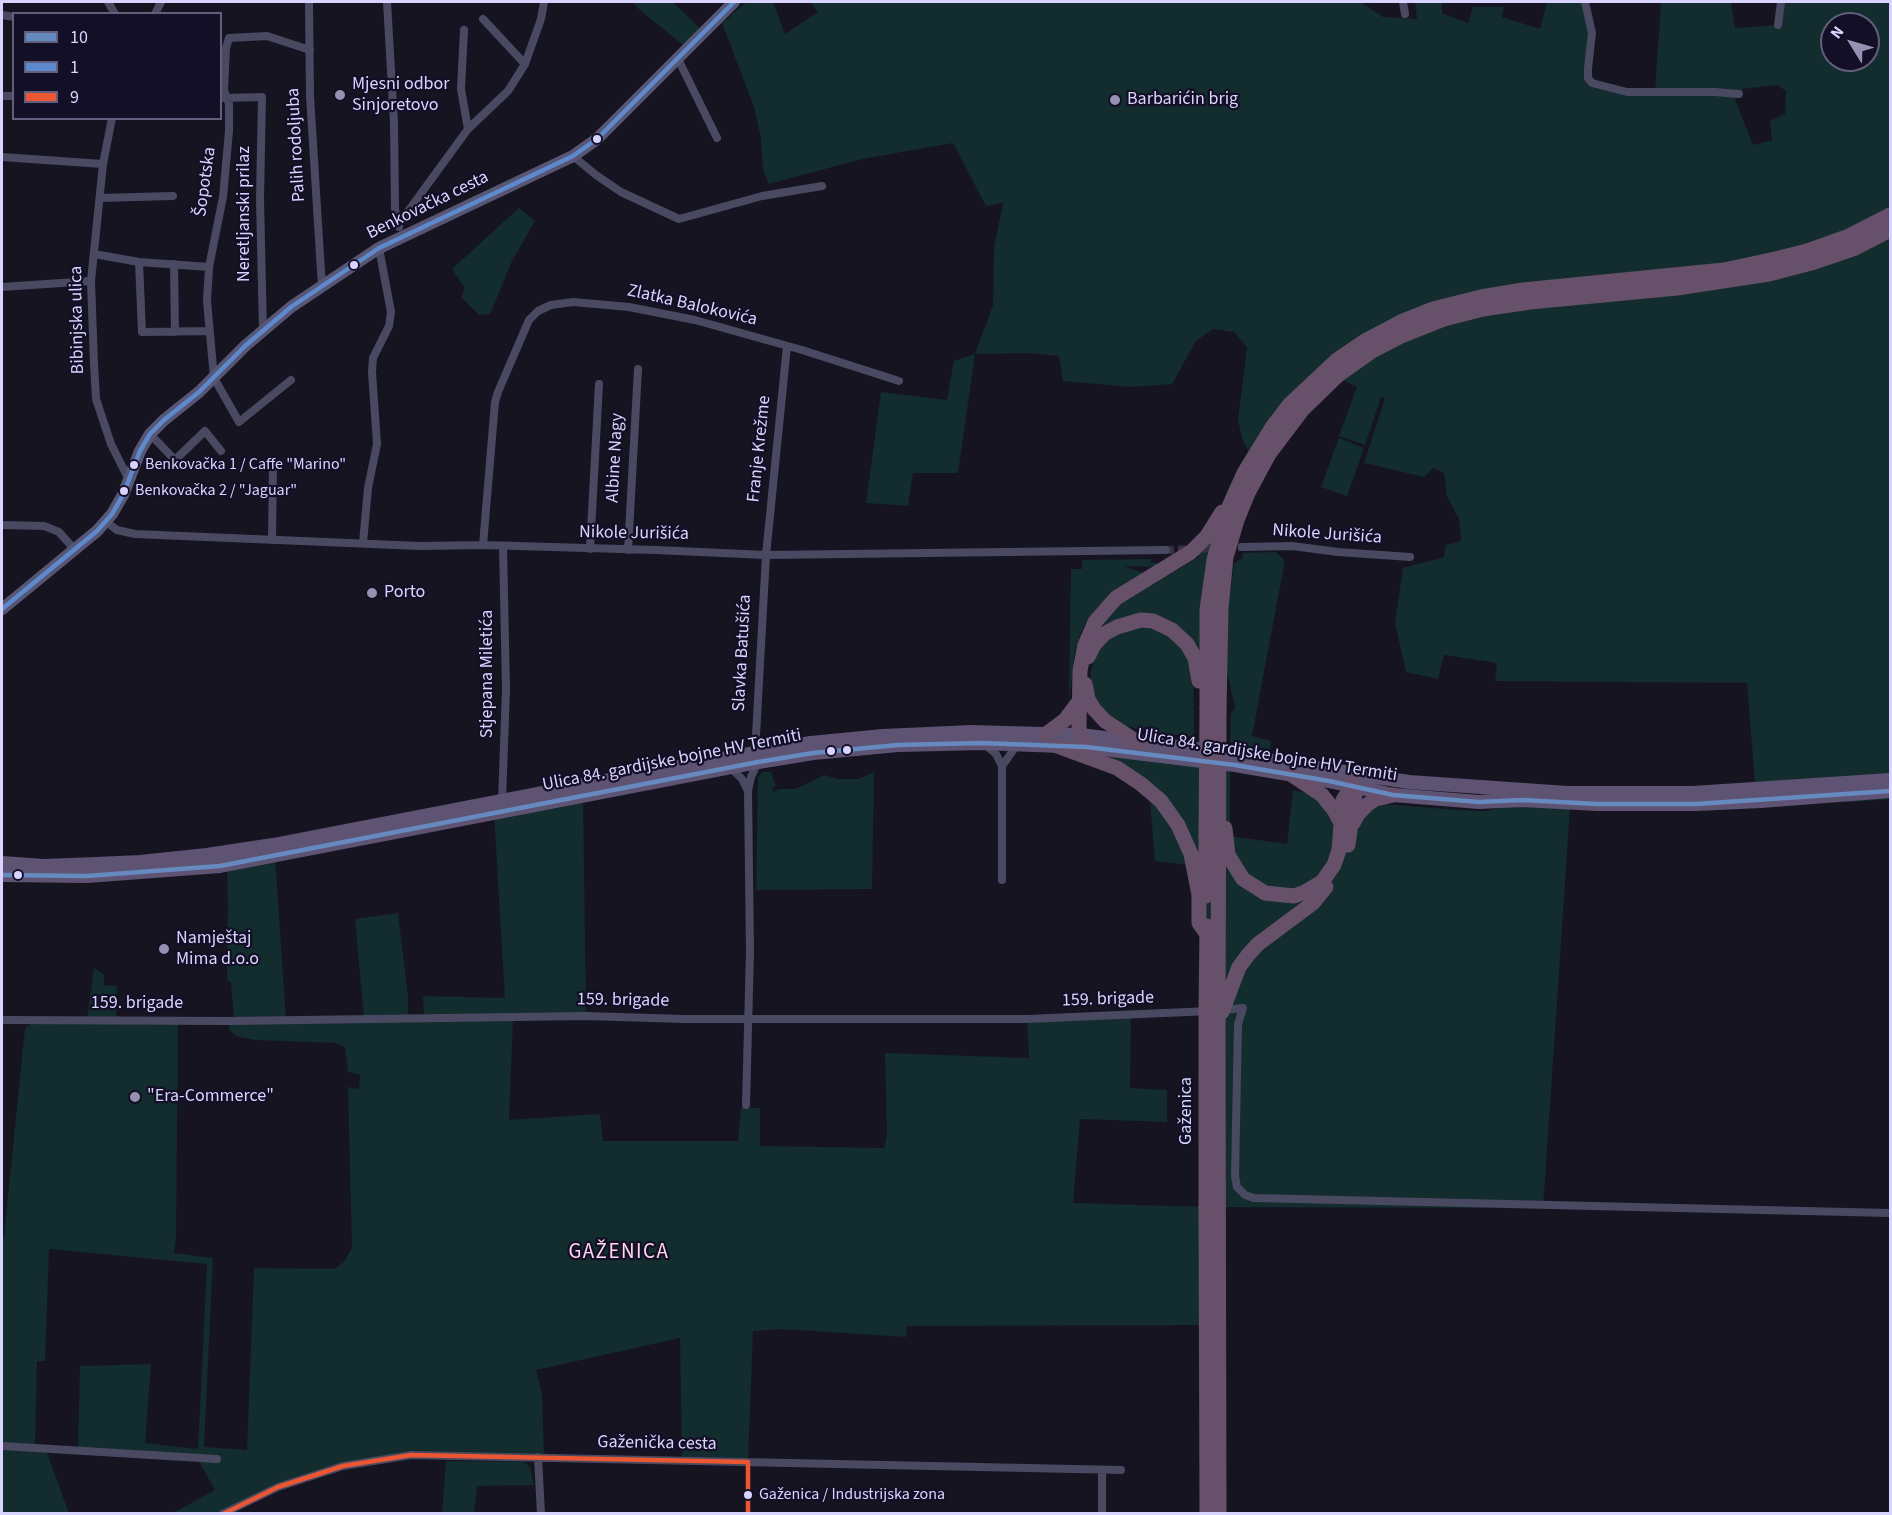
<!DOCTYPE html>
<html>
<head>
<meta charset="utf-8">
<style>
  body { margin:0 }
  #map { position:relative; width:1892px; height:1515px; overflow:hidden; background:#161421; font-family:"Source Sans 3",sans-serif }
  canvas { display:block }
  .frame { position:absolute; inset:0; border:3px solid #d9d4ff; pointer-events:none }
  .legend { position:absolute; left:12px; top:12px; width:210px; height:108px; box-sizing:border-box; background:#130f26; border:2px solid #625e7d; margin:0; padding:8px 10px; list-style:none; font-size:18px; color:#d9d4ff }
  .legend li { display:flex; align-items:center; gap:12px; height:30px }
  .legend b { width:30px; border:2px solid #625e7d }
  .north { position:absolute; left:1820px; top:12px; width:60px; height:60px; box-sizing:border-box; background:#130f26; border:2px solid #625e7d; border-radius:50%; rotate:307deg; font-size:16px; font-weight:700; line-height:24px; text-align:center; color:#d9d4ff }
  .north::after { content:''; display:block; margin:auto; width:21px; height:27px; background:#9591b1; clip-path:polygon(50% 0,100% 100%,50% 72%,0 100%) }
</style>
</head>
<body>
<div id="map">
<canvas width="1892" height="1515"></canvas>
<div class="frame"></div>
<ul class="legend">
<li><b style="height:8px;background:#6689bf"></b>10</li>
<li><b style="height:8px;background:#5f89cd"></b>1</li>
<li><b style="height:8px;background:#eb5733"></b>9</li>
</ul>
<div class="north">N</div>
</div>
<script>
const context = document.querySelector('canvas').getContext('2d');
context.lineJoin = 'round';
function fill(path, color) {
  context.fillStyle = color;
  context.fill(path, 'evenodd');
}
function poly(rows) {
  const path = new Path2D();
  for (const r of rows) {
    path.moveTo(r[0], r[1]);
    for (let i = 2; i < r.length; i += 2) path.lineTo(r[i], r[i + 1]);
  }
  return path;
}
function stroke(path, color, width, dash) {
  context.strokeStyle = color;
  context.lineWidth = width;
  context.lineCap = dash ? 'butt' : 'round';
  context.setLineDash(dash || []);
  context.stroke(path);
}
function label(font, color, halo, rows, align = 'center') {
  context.font = font + ' "Source Sans 3",sans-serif';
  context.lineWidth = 4.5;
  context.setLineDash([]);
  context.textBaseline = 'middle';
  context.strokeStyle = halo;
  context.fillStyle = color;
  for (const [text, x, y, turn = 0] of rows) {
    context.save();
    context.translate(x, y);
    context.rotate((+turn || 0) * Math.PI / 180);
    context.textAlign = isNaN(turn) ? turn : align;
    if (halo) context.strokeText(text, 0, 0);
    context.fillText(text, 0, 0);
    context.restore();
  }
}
const green = poly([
  [632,2,675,2,674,3,703,31,687,48,641,11],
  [747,2,773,2,785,34,818,12,810,2,1361,2,1383,17,1417,19,1415,2,1442,2,1442,13,1468,23,1473,7,1504,7,1502,17,1540,29,1547,2,1585,2,1589,12,1588,68,1592,83,1655,92,1661,2,1731,2,1735,28,1778,25,1781,2,1890,2,1890,799,1852,802,1756,796,1747,683,1495,681,1497,663,1444,655,1438,679,1406,672,1395,623,1403,568,1444,557,1446,545,1461,541,1459,519,1447,496,1444,473,1433,468,1424,477,1364,463,1385,398,1381,397,1365,445,1339,436,1357,387,1330,374,1255,463,1243,441,1238,420,1247,347,1234,332,1213,329,1196,341,1172,384,1130,387,1063,381,1059,356,1028,353,975,354,958,473,913,473,908,506,866,503,881,392,947,400,954,361,975,354,993,305,994,248,1003,203,986,206,953,143,862,159,769,184,763,170,761,138,754,107,722,23],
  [1832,24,1868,24,1868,60,1832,60],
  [1777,85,1786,91,1785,114,1770,121,1772,140,1753,145,1735,100,1742,89],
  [519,208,535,221,512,261,490,314,479,315,461,297,465,288,452,269],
  [1339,438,1364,448,1347,496,1321,487],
  [1215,532,1200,654,1162,620,1099,629,1118,605,1199,557,1199,553],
  [1276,552,1284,560,1284,565,1252,736,1271,741,1270,750,1230,742,1231,714,1235,707,1226,668,1226,626,1234,563,1243,558,1242,553],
  [1154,559,1149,562,1164,564,1153,567,1124,566,1146,574,1100,605,1088,619,1081,632,1075,652,1069,701,1071,569,1082,569,1082,560],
  [1137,628,1150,628,1172,637,1185,650,1193,669,1194,737,1145,731,1127,726,1113,719,1101,707,1091,689,1091,671,1097,653,1107,640,1121,632],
  [1101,749,1230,760,1230,836,1287,844,1293,790,1372,809,1385,804,1458,810,1485,811,1512,806,1570,809,1543,1208,1206,1207,1202,1325,907,1326,906,1337,780,1329,753,1331,748,1462,682,1461,680,1338,536,1370,542,1393,544,1457,411,1455,343,1466,222,1513,173,1513,215,1490,197,1458,78,1450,80,1366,151,1364,145,1443,198,1449,207,1264,49,1249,45,1361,37,1361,35,1447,45,1448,69,1513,2,1513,2,1236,4,1236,25,1028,37,1020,87,1020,94,968,104,975,104,985,117,986,116,1020,178,1021,176,1239,174,1253,213,1258,204,1447,247,1450,254,1268,334,1269,344,1262,352,1248,348,1087,359,1089,360,1075,348,1072,345,1047,335,1043,256,1040,238,1037,229,1030,230,1021,234,1021,231,982,227,980,228,909,227,865,275,856,286,1020,364,1019,355,919,398,913,408,996,408,1018,424,1017,423,996,505,998,494,814,583,796,586,1016,513,1018,509,1120,600,1114,603,1141,738,1141,741,1108,760,1108,760,1146,884,1148,887,1135,885,1053,1029,1058,1027,1019,1131,1015,1130,1088,1167,1090,1167,1122,1080,1119,1073,1203,1206,1207,1206,867,1155,861,1149,790,1131,777],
  [763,772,771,772,776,785,772,790,774,792,779,789,795,789,825,775,837,779,858,779,874,772,872,889,756,890,758,777],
  [446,1461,524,1462,530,1467,534,1485,477,1486,474,1513,442,1513]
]);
const streetTunnel = poly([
  [1166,550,1242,547]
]);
const street = poly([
  [108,2,115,14],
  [309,2,310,96,322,287],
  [387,2,394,122,395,209,399,227],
  [1403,2,1405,14],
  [1585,2,1592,33,1588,68,1588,78,1592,83,1627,92,1715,92,1739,94],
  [155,14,161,2],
  [2,15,14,17],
  [483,19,525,64],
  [1778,25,1781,2],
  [464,30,461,89,468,129],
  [677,57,717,138],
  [2,96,14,96],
  [224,98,262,97,260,199,263,331],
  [112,118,103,164,91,281,94,363,96,399,111,444,129,480],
  [573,156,596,175,621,192,679,219,762,196,822,186],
  [2,157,103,164],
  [100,198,173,196],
  [398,225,468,129,508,91,525,64,541,19,544,2],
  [94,254,139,262,209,267],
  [139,262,142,332,209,331],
  [174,264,175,332],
  [2,287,91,281],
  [291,380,239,422,214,378,207,301,209,267,223,197,229,131,229,104,224,90,226,48,229,38,267,36,310,50],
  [150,434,175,460,205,431,221,451],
  [105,521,117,530,135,534,420,546,483,545,656,550,766,555,1166,550],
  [2,525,44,526,59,532,74,549],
  [272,540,273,464],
  [363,543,368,488,377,444,372,372,373,358,389,326,391,312,379,248],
  [483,545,495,402,498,392,529,320,538,311,551,305,573,302,629,307,695,320,802,350,899,381],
  [1242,547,1292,546,1338,552,1410,557],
  [590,549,599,384],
  [628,550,638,369],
  [983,743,996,754,1002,766,1002,880],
  [755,753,766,555,787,346],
  [1002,766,1017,745],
  [731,768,742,779,748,791],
  [502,801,506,689,503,546],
  [1222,1010,1243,1008,1238,1024,1235,1176,1237,1187,1245,1195,1254,1198,1890,1213],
  [2,1020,230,1021,586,1016,684,1019,1027,1019,1210,1011],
  [746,1105,750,951,748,791,751,777,758,762],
  [2,1446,217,1459],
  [538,1457,541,1514],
  [222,1514,278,1487,343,1466,411,1455,1121,1470],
  [1102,1514,1102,1470]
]);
const secondary = poly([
  [2,609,97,531,112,514,123,495,140,451,150,434,164,420,199,392,245,346,291,307,379,248,573,156,597,139,734,2]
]);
const primary = poly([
  [2,863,44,866,97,864,140,862,207,855,273,845,671,768,811,743,883,736,971,732,1080,735,1195,749,1409,782,1567,793,1693,793,1890,780],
  [2,875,87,876,220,866,758,762,813,753,898,745,982,743,1087,747,1235,765,1329,781,1393,795,1479,802,1522,800,1597,804,1696,804,1761,801,1890,791]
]);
const highway = poly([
  [1088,657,1094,645,1104,634,1117,627,1141,620,1153,621,1172,630,1187,644,1195,658,1199,681],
  [1085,684,1088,699,1094,709,1105,721,1139,743],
  [1207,708,1207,610,1214,560,1227,511,1244,473,1273,426,1289,405,1337,360,1365,341,1403,321,1433,309,1481,297,1523,290,1724,270,1775,259,1807,251,1849,236,1890,215],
  [1219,709,1221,609,1226,557,1237,520,1248,493,1269,454,1303,409,1338,375,1372,351,1401,336,1444,319,1483,309,1530,302,1677,288,1769,274,1815,262,1853,249,1890,230],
  [1046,734,1065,720,1080,700],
  [1057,746,1117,768,1141,784,1161,801,1178,825,1191,854,1199,895,1199,923,1207,934],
  [1087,747,1080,735,1079,726,1080,671,1085,645,1095,622,1116,598,1191,552,1207,536,1222,512],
  [1292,775,1322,795,1334,810,1341,823],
  [1353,823,1358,814,1368,804,1376,799,1393,795],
  [1225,828,1228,855,1243,879,1265,893,1294,896,1305,892,1322,882,1334,865,1339,850,1343,800,1352,786,1354,774],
  [1206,836,1206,896],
  [1348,845,1355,795,1352,786],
  [1206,1010,1207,926],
  [1218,1021,1219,1514],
  [1206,1207,1207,1514]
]);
const highwayBridge = poly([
  [1206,836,1207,708],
  [1206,1010,1206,1207],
  [1222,1012,1239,967,1248,955,1258,944,1313,903,1326,887],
  [1218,1021,1219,709]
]);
const bus1 = poly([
  [2,875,87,876,220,866,758,762,813,753,898,745,982,743,1087,747,1235,765,1329,781,1393,795,1479,802,1522,800,1597,804,1696,804,1890,791]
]);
const bus2 = poly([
  [2,609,97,531,112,514,123,495,140,451,150,434,164,420,199,392,245,346,291,307,379,248,573,156,597,139,734,2]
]);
const bus3 = poly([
  [748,1462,748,1514],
  [223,1514,278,1487,343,1466,411,1455,748,1462]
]);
const markers = [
  [340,95,6,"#9591b1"],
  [1115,100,6,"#9591b1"],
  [597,139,5,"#d9d4ff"],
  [354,265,5,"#d9d4ff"],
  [134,465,5,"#d9d4ff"],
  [124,491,5,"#d9d4ff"],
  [372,593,6,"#9591b1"],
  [847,750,5,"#d9d4ff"],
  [831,751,5,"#d9d4ff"],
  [18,875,5,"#d9d4ff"],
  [164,949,6,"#9591b1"],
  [135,1097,6,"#9591b1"],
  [748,1495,5,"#d9d4ff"]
];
const busNames = [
  ["Benkovačka 1 / Caffe \"Marino\"",145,465],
  ["Benkovačka 2 / \"Jaguar\"",135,491],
  ["Gaženica / Industrijska zona",759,1495]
];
const poiNames = [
  ["Mjesni odbor",352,85],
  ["Sinjoretovo",352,106],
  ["Barbarićin brig",1127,100],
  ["Porto",384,593],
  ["Namještaj",176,939],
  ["Mima d.o.o",176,960],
  ["\"Era-Commerce\"",147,1097]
];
const streetNames = [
  ["Palih rodoljuba",297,145,-93],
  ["Šopotska",206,182,-82],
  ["Benkovačka cesta",428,206,-26],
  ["Neretljanski prilaz",245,214,-90],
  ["Zlatka Balokovića",692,306,13],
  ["Bibinjska ulica",78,320,-91],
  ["Franje Krežme",760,449,-84],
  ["Albine Nagy",616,458,-87],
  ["Nikole Jurišića",634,534,1],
  ["Nikole Jurišića",1327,535,4],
  ["Slavka Batušića",743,653,-87],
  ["Stjepana Miletića",488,674,-90],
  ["Ulica 84. gardijske bojne HV Termiti",1267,756,9],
  ["Ulica 84. gardijske bojne HV Termiti",672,761,-11],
  ["159. brigade",1108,1000,-2],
  ["159. brigade",623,1001,1],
  ["159. brigade",137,1004],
  ["Gaženica",1187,1111,-90],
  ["Gaženička cesta",657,1444,1]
];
const quarterNames = [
  ["GAŽENICA",619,1253]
];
fill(green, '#132c2d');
stroke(streetTunnel, '#333142', 8, [8, 4]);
stroke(street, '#4a4962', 8);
stroke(secondary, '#575674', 12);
stroke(primary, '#5e5373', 14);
stroke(highway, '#67516a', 15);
stroke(highwayBridge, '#67516a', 15);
stroke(bus1, '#6689bf', 4.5);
stroke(bus2, '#5f89cd', 4.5);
stroke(bus3, '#eb5733', 4.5);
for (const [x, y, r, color] of markers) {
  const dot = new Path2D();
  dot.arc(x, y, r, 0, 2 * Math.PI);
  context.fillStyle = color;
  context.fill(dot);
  stroke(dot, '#130f26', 2);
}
label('16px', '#d9d4ff', '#130f26', busNames, 'left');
label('18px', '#d9d4ff', '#130f26', poiNames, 'left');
label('18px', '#d9d4ff', '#130f26', streetNames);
context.letterSpacing = '1.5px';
label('21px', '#ffd6f0', '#130f26', quarterNames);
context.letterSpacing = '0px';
</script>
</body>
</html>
